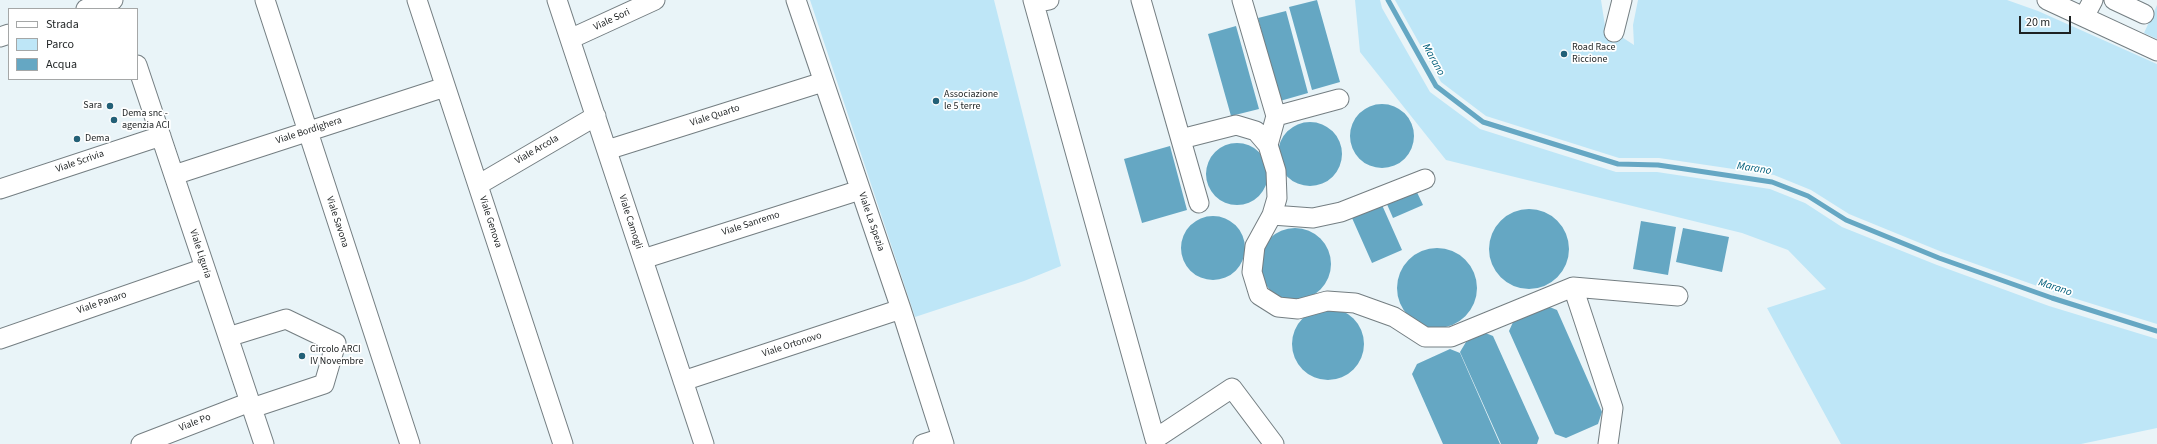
<!DOCTYPE html>
<html>
<head>
<meta charset="utf-8">
<style>
  body { margin:0 }
  #map { position:relative; width:2157px; height:444px; overflow:hidden; background:#e9f4f8; font-family:"Source Sans 3",sans-serif }
  canvas { display:block }
  .legend { position:absolute; left:8px; top:8px; width:130px; height:72px; box-sizing:border-box; background:#fff; border:1px solid #a5a7a7; margin:0; padding:5px 7px; list-style:none; font-size:12px; color:#1e2223 }
  .legend li { display:flex; align-items:center; gap:8px; height:20px }
  .legend b { width:20px; border:1px solid #a5a7a7 }
  .scale { position:absolute; left:2019px; top:16px; width:52px; height:18px; box-sizing:border-box; border:2px solid #1e2223; border-top:0; padding-left:5px; font-size:12px; line-height:14px; white-space:nowrap; color:#1e2223; -webkit-text-stroke:3px #fff; paint-order:stroke }
</style>
</head>
<body>
<div id="map">
<canvas width="2157" height="444"></canvas>
<ul class="legend">
<li><b style="height:5px;background:#fff"></b>Strada</li>
<li><b style="height:11px;background:#bee6f7"></b>Parco</li>
<li><b style="height:11px;background:#65a7c3"></b>Acqua</li>
</ul>
<div class="scale">20 m</div>
</div>
<script>
const context = document.querySelector('canvas').getContext('2d');
context.lineJoin = 'round';
function fill(path, color) {
  context.fillStyle = color;
  context.fill(path, 'evenodd');
}
function poly(rows) {
  const path = new Path2D();
  for (const r of rows) {
    if (r.length === 3) {
      path.moveTo(r[0] + r[2], r[1]);
      path.arc(r[0], r[1], r[2], 0, 2 * Math.PI);
      continue;
    }
    path.moveTo(r[0], r[1]);
    for (let i = 2; i < r.length; i += 2) path.lineTo(r[i], r[i + 1]);
  }
  return path;
}
function stroke(path, color, width, dash) {
  context.strokeStyle = color;
  context.lineWidth = width;
  context.lineCap = dash ? 'butt' : 'round';
  context.setLineDash(dash || []);
  context.stroke(path);
}
function label(font, color, halo, rows, align = 'center') {
  context.font = font + ' "Source Sans 3",sans-serif';
  context.lineWidth = 3.5;
  context.setLineDash([]);
  context.textBaseline = 'middle';
  context.strokeStyle = halo;
  context.fillStyle = color;
  for (const [text, x, y, turn = 0] of rows) {
    context.save();
    context.translate(x, y);
    context.rotate((+turn || 0) * Math.PI / 180);
    context.textAlign = isNaN(turn) ? turn : align;
    if (halo) context.strokeText(text, 0, 0);
    context.fillText(text, 0, 0);
    context.restore();
  }
}
const green = poly([
  [810,0,994,0,1061,266,1024,281,915,317],
  [1355,0,1380,0,1382,8,1430,92,1480,129,1616,172,1657,172,1770,189,1805,203,1842,227,1937,265,2049,306,2157,339,2157,428,2081,444,1841,444,1767,308,1826,289,1788,250,1742,233,1446,160,1360,52],
  [1395,0,1601,0,1605,26,1634,45,1633,25,1638,0,2007,0,2038,11,2157,64,2157,324,2054,292,1942,252,1849,214,1811,190,1774,175,1659,158,1619,158,1486,116,1441,82],
  [2157,5,2157,39,2144,33]
]);
const water = poly([
  [1317,0,1340,82,1312,90,1289,7],
  [1286,11,1308,93,1280,101,1258,18],
  [1236,26,1259,109,1231,116,1208,34],
  [1382,136,32],
  [1310,154,32],
  [1237,174,31],
  [1170,146,1187,210,1142,223,1124,159],
  [1415,188,1423,205,1393,218,1386,202],
  [1382,205,1402,250,1372,263,1352,218],
  [1529,249,40],
  [1213,248,32],
  [1641,221,1676,227,1668,275,1633,269],
  [1683,228,1729,237,1722,272,1676,262],
  [1295,264,36],
  [1437,288,40],
  [1547,306,1557,310,1602,412,1598,424,1566,438,1555,434,1509,331,1514,320],
  [1328,344,36],
  [1483,332,1493,336,1539,438,1537,444,1501,444,1460,352,1466,342],
  [1450,349,1460,353,1500,444,1443,444,1412,374,1417,364]
]);
const stream = poly([
  [1388,0,1436,86,1483,122,1618,164,1658,165,1772,182,1808,196,1846,220,1939,258,2052,298,2157,331]
]);
const minor = poly([
  [265,0,410,444],
  [417,0,563,444],
  [557,0,704,444],
  [796,0,901,309,944,444],
  [1033,0,1155,439,1232,388,1274,444],
  [1141,0,1199,203],
  [1242,0,1276,116,1268,145],
  [2047,0,2157,51],
  [2114,0,2144,14],
  [1034,3,1049,0],
  [86,9,113,0],
  [2084,17,2093,0],
  [1614,32,1622,0],
  [0,37,9,34],
  [570,39,655,0],
  [137,65,264,444],
  [1276,116,1339,99],
  [1181,139,1236,125,1256,131,1268,145,1276,171,1277,198,1272,215,1255,246,1252,272,1259,295,1278,307,1298,309,1327,301,1355,303,1394,317,1425,337,1451,337,1573,287,1613,408,1608,444],
  [607,150,823,82],
  [174,175,445,87],
  [478,185,596,116],
  [0,189,161,136],
  [1272,215,1313,218,1341,212,1425,179],
  [643,259,860,190],
  [1573,287,1678,296],
  [228,337,286,319,336,343,324,384,252,408],
  [0,339,205,268],
  [683,381,901,309],
  [141,444,250,402],
  [923,444,942,438]
]);
const markers = [
  [1564,54,4,"#236077"],
  [936,101,4,"#236077"],
  [110,106,4,"#236077"],
  [114,120,4,"#236077"],
  [77,139,4,"#236077"],
  [302,356,4,"#236077"]
];
const streetNames = [
  ["Viale Sori",612,20,-25],
  ["Viale Quarto",715,116,-18],
  ["Viale Bordighera",309,131,-18],
  ["Viale Arcola",537,150,-30],
  ["Viale Scrivia",80,162,-19],
  ["Viale Savona",337,222,72],
  ["Viale Genova",490,222,72],
  ["Viale Camogli",630,222,72],
  ["Viale La Spezia",871,222,71],
  ["Viale Sanremo",751,224,-18],
  ["Viale Liguria",200,254,72],
  ["Viale Panaro",102,303,-19],
  ["Viale Ortonovo",792,345,-18],
  ["Viale Po",195,423,-21]
];
const poiNames = [
  ["Road Race",1572,48],
  ["Riccione",1572,60],
  ["Associazione",944,95],
  ["le 5 terre",944,107],
  ["Sara",102,106,"right"],
  ["Dema snc -",122,114],
  ["agenzia ACI",122,126],
  ["Dema",85,139],
  ["Circolo ARCI",310,350],
  ["IV Novembre",310,362]
];
const waterNames = [
  ["Marano",1433,60,61],
  ["Marano",1754,169,9],
  ["Marano",2055,288,18]
];
fill(green, '#bee6f7');
fill(water, '#65a7c3');
stroke(stream, '#65a7c3', 5);
stroke(minor, '#747e82', 21);
stroke(minor, '#fff', 19);
for (const [x, y, r, color] of markers) {
  const dot = new Path2D();
  dot.arc(x, y, r, 0, 2 * Math.PI);
  context.fillStyle = color;
  context.fill(dot);
  stroke(dot, '#fff', 1.5);
}
label('10px', '#1e2223', '#fff', streetNames);
label('10px', '#1e2223', '#fff', poiNames, 'left');
label('italic 11px', '#04607c', '#fff', waterNames);
</script>
</body>
</html>
